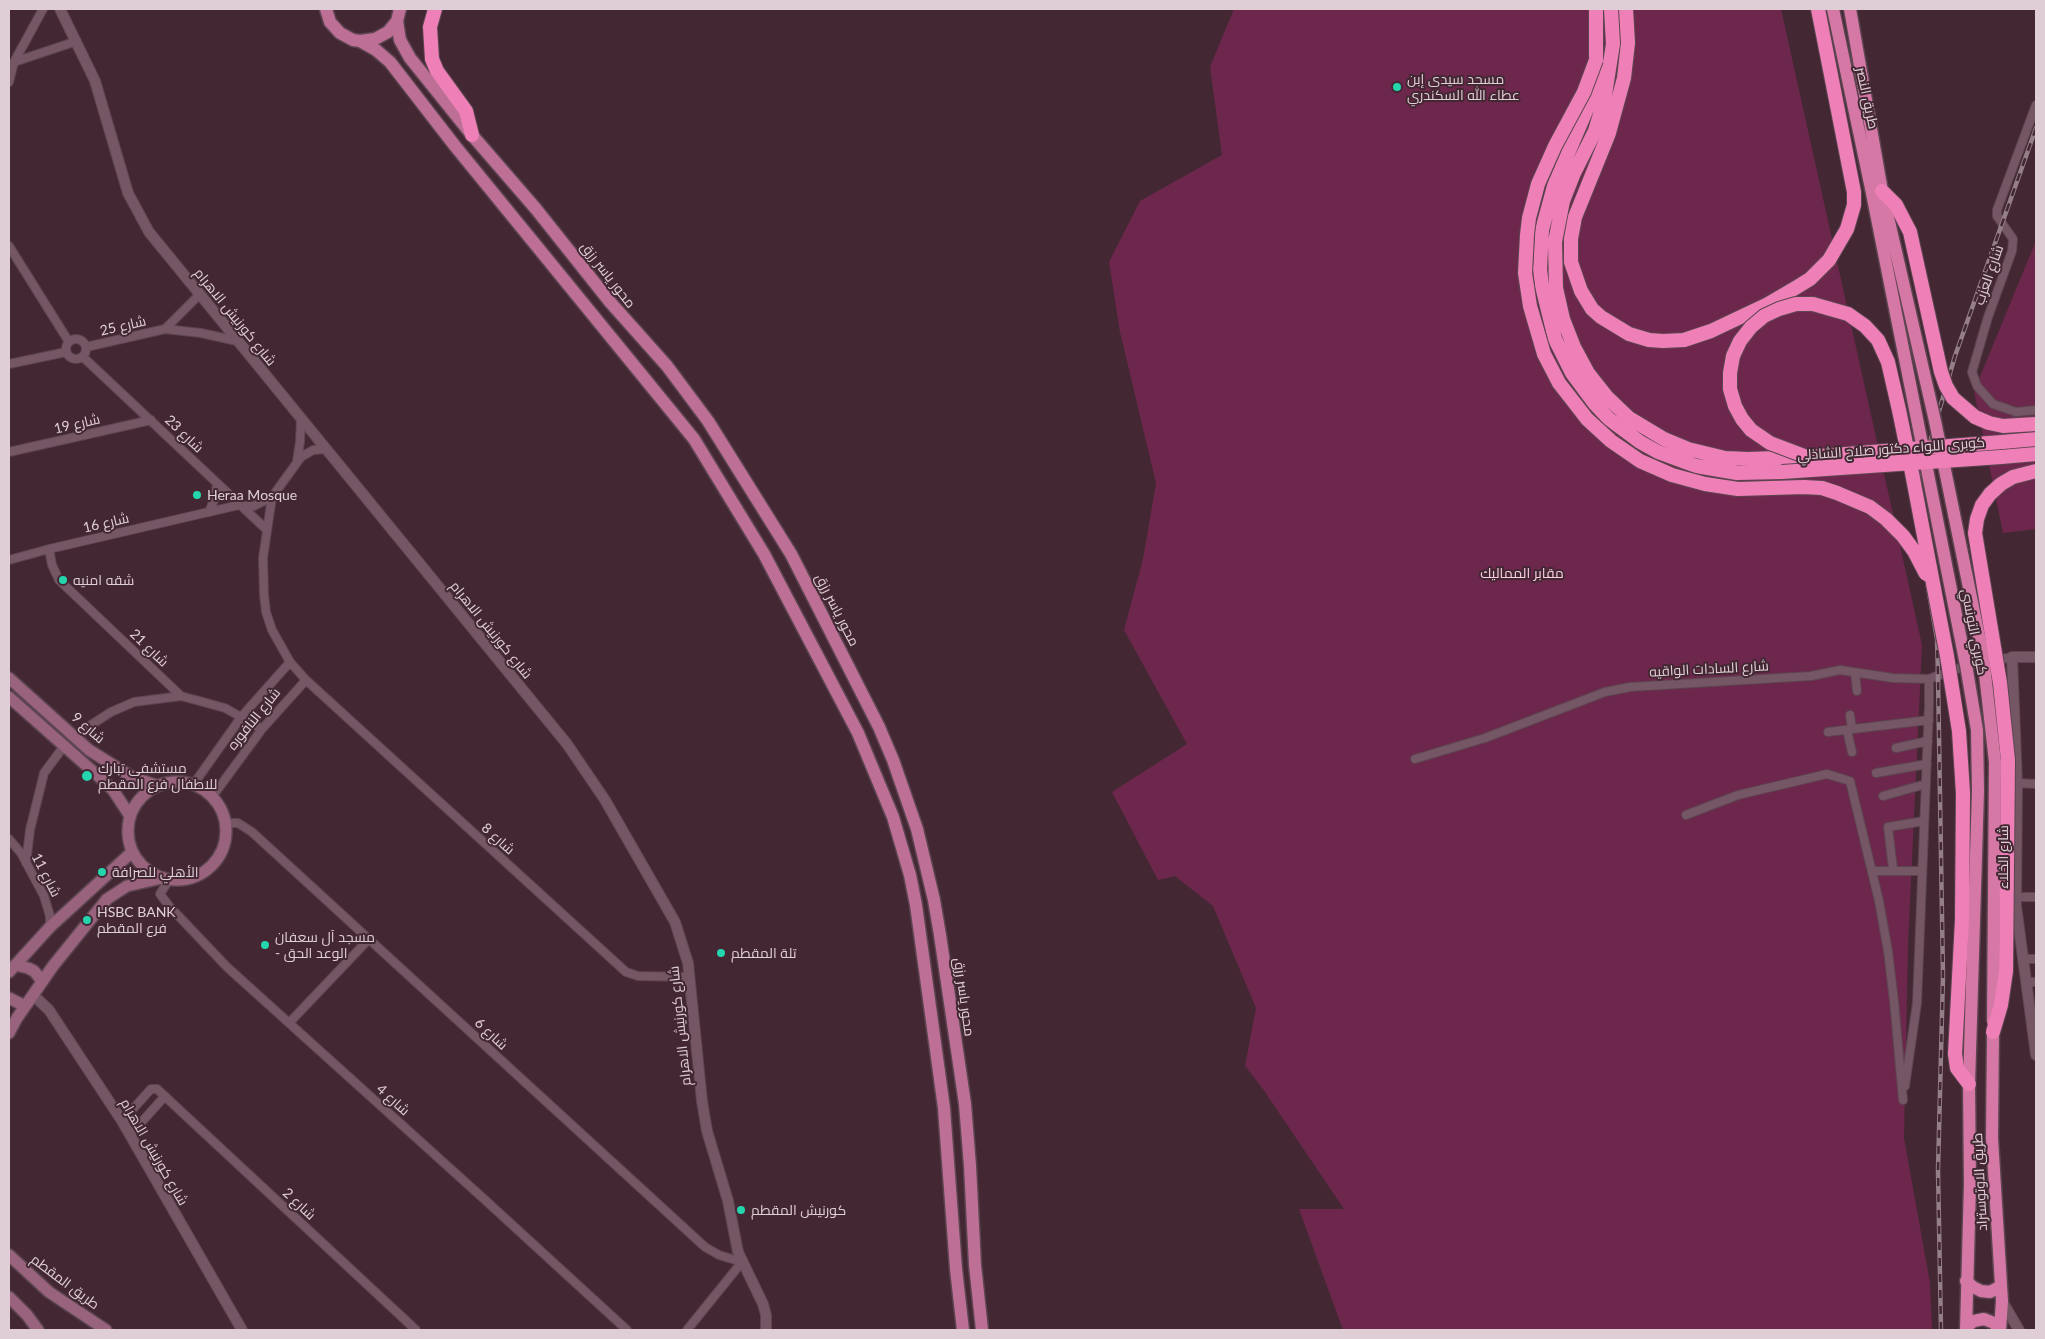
<!DOCTYPE html>
<html>
<head>
<meta charset="utf-8">
<style>
  body { margin:0 }
  #map { position:relative; width:2045px; height:1339px; overflow:hidden; background:#432834; font-family:Lato,sans-serif }
  canvas { display:block }
  .frame { position:absolute; inset:0; border:10px solid #e0ced6; pointer-events:none }
</style>
</head>
<body>
<div id="map">
<canvas width="2045" height="1339"></canvas>
<div class="frame"></div>
</div>
<script>
const context = document.querySelector('canvas').getContext('2d');
context.lineJoin = 'round';
function fill(path, color) {
  context.fillStyle = color;
  context.fill(path, 'evenodd');
}
function poly(rows) {
  const path = new Path2D();
  for (const r of rows) {
    if (r.length === 3) {
      path.moveTo(r[0] + r[2], r[1]);
      path.arc(r[0], r[1], r[2], 0, 2 * Math.PI);
      continue;
    }
    path.moveTo(r[0], r[1]);
    for (let i = 2; i < r.length; i += 2) path.lineTo(r[i], r[i + 1]);
  }
  return path;
}
function stroke(path, color, width, dash) {
  context.strokeStyle = color;
  context.lineWidth = width;
  context.lineCap = dash ? 'butt' : 'round';
  context.setLineDash(dash || []);
  context.stroke(path);
}
function label(font, color, halo, rows, align = 'center') {
  context.font = font + ' Lato,Cairo,sans-serif';
  context.lineWidth = 4;
  context.setLineDash([]);
  context.textBaseline = 'middle';
  context.strokeStyle = halo;
  context.fillStyle = color;
  for (const [text, x, y, turn = 0] of rows) {
    context.save();
    context.translate(x, y);
    context.rotate((+turn || 0) * Math.PI / 180);
    context.textAlign = isNaN(turn) ? turn : align;
    if (halo) context.strokeText(text, 0, 0);
    context.fillText(text, 0, 0);
    context.restore();
  }
}
const green = poly([
  [1234,9,1781,9,1922,645,1908,944,1904,1138,1930,1283,1932,1330,1343,1330,1299,1209,1344,1209,1263,1089,1245,1066,1256,1008,1213,906,1175,876,1158,880,1112,792,1187,744,1124,630,1143,559,1156,483,1120,332,1109,262,1140,201,1222,155,1210,67],
  [2036,241,2036,529,2003,533,1974,391]
]);
const minor = poly([
  [14,62,77,41],
  [9,82,14,62,43,9],
  [2036,105,1997,210,1997,216,2013,239,2012,251,1988,317,1972,372,1977,386,1993,404,2016,412,2036,410],
  [9,246,69,342],
  [165,329,199,295],
  [76,349,10],
  [86,347,165,329,201,333,237,341],
  [83,357,267,530],
  [9,364,66,352],
  [326,449,313,450,301,457,272,497,263,558,264,595,266,612,272,630,290,662,306,680,626,972,638,976,690,977],
  [9,452,151,420],
  [297,461,300,442,301,419],
  [241,506,254,506,272,497],
  [209,512,215,498,217,484],
  [49,549,52,565,59,580,181,696,225,708,262,729],
  [9,560,49,549,239,505],
  [1855,673,1857,691],
  [1850,715,1852,729],
  [1847,730,1852,752],
  [1828,732,1929,720],
  [74,736,111,712,134,702,181,696],
  [1896,748,1928,741],
  [1415,759,1485,738,1605,692,1630,687,1811,676,1840,670,1893,678,1929,679,1956,669,2012,657],
  [1876,773,1927,764],
  [2017,783,2036,784],
  [193,785,242,716,290,662],
  [1883,796,1926,784],
  [212,797,262,729,306,680],
  [1686,815,1738,795,1827,774,1850,781,1879,901,1888,951,1894,1001,1903,1100],
  [226,823,238,823,252,832,705,1247,719,1255,742,1262,687,1330],
  [9,839,21,853,44,896,50,916,50,927],
  [26,863,30,830,44,773,64,746],
  [1893,869,1888,827,1924,821],
  [1872,871,1922,871],
  [169,880,160,894,169,906,227,967,484,1199,627,1330],
  [2016,897,2036,897],
  [2022,959,2036,959],
  [2026,982,2036,982],
  [289,1023,369,939],
  [1905,1086,1917,1003,1929,706,1929,679],
  [122,1121,151,1089,157,1089,416,1330],
  [130,1135,165,1096]
]);
const tertiary = poly([
  [60,9,95,81,128,193,149,232,567,744,605,800,675,922,688,963,702,1101,707,1131,728,1201,738,1252,763,1304,766,1315,766,1330],
  [2036,657,2012,657,2017,783,2016,906,2036,1055],
  [33,995,49,1010,122,1121,242,1330],
  [2002,1301,2019,1330]
]);
const secondary = poly([
  [9,678,89,750,132,777,158,786],
  [9,697,106,783,113,790,130,816],
  [177,831,49],
  [15,965,28,968,34,971,42,981],
  [9,972,50,927,132,852],
  [9,998,25,1006],
  [9,1033,17,1018,53,966,107,899,127,886,162,878],
  [9,1255,49,1292,106,1330],
  [9,1297,27,1315,38,1330]
]);
const primary = poly([
  [326,9,330,22,340,33,353,40,360,41,375,39,388,32,397,21,400,9],
  [397,21,400,40,410,58,472,135,536,209,610,302,667,366,708,421,791,554,879,727,893,760,917,829,934,900,940,935,965,1104,970,1166,975,1265,982,1330],
  [360,41,376,50,390,62,455,146,694,439,764,554,858,733,893,817,910,875,916,905,944,1108,956,1269,963,1330]
]);
const trunk = poly([
  [1833,9,1872,193],
  [1850,9,1882,191],
  [1993,1032,1992,1138,2002,1301,2000,1330],
  [1966,1281,1973,1287,1981,1291,1990,1292,2001,1286],
  [1966,1327,1974,1321,1984,1319,1994,1323,2000,1330],
  [1966,1330,1970,1184,1969,1084]
]);
const motorway = poly([
  [435,9,430,27,432,59,437,71,466,111,472,135],
  [1596,9,1596,73,1592,97,1554,186,1542,230,1540,269,1542,286,1555,339,1572,373,1595,404,1609,419,1640,442,1658,452,1696,466,1737,473,1782,472],
  [1611,9,1613,44,1604,101,1595,131,1574,173,1563,201,1555,242,1556,288,1563,319,1574,347,1588,373,1607,397,1629,418,1664,439,1688,449,1725,458,1748,459,1807,457],
  [1626,9,1628,43,1624,78,1609,133,1575,217,1571,239,1571,262,1581,291,1592,309,1601,317,1629,334,1649,340,1663,341,1684,340,1711,331,1768,304,1797,287,1810,279,1829,260,1847,229,1854,205,1854,192,1818,9],
  [2002,442,2036,439],
  [2001,457,2036,454]
]);
const rail = poly([
  [1941,1330,1938,1170,1943,976,1938,676,1937,639,1913,501,1955,356,2036,128]
]);
const trunkBridge = poly([
  [1882,191,1935,421,1983,656,1995,762,1993,1022],
  [1872,193,1966,665,1977,730,1978,791,1969,1084]
]);
const motorwayBridge = poly([
  [1596,60,1584,92,1555,146,1538,184,1529,218,1527,235,1525,273,1530,306,1544,354,1559,383,1587,419,1611,441,1640,461,1672,475,1705,484,1738,489,1804,487,1822,488,1837,493,1870,507,1886,519,1903,536,1914,551,1926,574],
  [1882,191,1896,205,1910,232,1941,372,1946,386,1953,398,1975,417,1989,423,2003,426,2036,424],
  [1782,472,2001,457],
  [1993,1032,2001,1005,2006,971,2008,760,2000,683,1975,533,1977,519,1982,505,1990,494,2001,484,2013,477,2036,471],
  [1969,1084,1957,1068,1955,1054,1962,920,1963,793,1959,731,1947,656,1936,599,1912,473,1899,410,1888,362,1878,340,1865,326,1848,314,1813,304,1796,304,1779,309,1764,316,1751,327,1740,341,1733,356,1730,373,1730,389,1735,406,1742,419,1751,430,1770,443,1807,457,2002,442]
]);
const markers = [
  [1397,87,5,"#24d5ae"],
  [197,495,5,"#24d5ae"],
  [63,580,5,"#24d5ae"],
  [87,776,6,"#24d5ae"],
  [102,872,5,"#24d5ae"],
  [87,920,5,"#24d5ae"],
  [265,945,5,"#24d5ae"],
  [721,953,5,"#24d5ae"],
  [741,1210,5,"#24d5ae"]
];
const poiNames = [
  ["مسجد سيدى إبن",1407,79],
  ["عطاء الله السكندري",1407,95],
  ["Heraa Mosque",207,495],
  ["شقه امنيه",73,580],
  ["مستشفى تبارك",98,768],
  ["للاطفال فرع المقطم",98,784],
  ["الأهلي للصرافة",112,872],
  ["HSBC BANK",97,912],
  ["فرع المقطم",97,928],
  ["مسجد آل سعفان",275,937],
  ["- الوعد الحق",275,953],
  ["تلة المقطم",731,953],
  ["كورنيش المقطم",751,1210]
];
const streetNames = [
  ["طريق النصر",1867,98,78],
  ["محور ياسر رزق",608,275,52],
  ["شارع العزب",1989,275,-71],
  ["شارع كورنيش الاهرام",235,317,51],
  ["شارع 25",123,326,-13],
  ["شارع 19",77,424,-13],
  ["شارع 23",184,434,44],
  ["كوبرى اللواء دكتور صلاح الشاذلي",1891,449,-4],
  ["شارع 16",106,523,-13],
  ["محور ياسر رزق",837,610,63],
  ["شارع كورنيش الاهرام",491,630,51],
  ["كوبري التونسي",1974,632,79],
  ["شارع 21",149,648,44],
  ["شارع السادات الواقيه",1709,669,-3],
  ["شارع النافوره",254,719,-51],
  ["شارع 9",88,728,41],
  ["شارع 8",498,839,42],
  ["شارع الخلاء",2003,857,-90],
  ["شارع 11",46,875,63],
  ["محور ياسر رزق",964,997,82],
  ["شارع كورنيش الاهرام",680,1026,-96],
  ["شارع 6",491,1034,43],
  ["شارع 4",393,1100,42],
  ["شارع كورنيش الاهرام",154,1152,60],
  ["طريق الاوتوستراد",1980,1182,-93],
  ["شارع 2",299,1204,43],
  ["طريق المقطم",65,1282,37]
];
const parkNames = [
  ["مقابر المماليك",1522,573]
];
fill(green, '#6e274c');
stroke(minor, '#5c4550', 10);
stroke(tertiary, '#5c4550', 12);
stroke(secondary, '#5c4550', 14);
stroke(primary, '#5c4550', 15);
stroke(trunk, '#5c4550', 15);
stroke(motorway, '#5c4550', 16);
stroke(minor, '#755664', 8);
stroke(tertiary, '#755664', 10);
stroke(secondary, '#9a637d', 11);
stroke(primary, '#be6f96', 12);
stroke(trunk, '#d678a6', 12);
stroke(motorway, '#ef80b7', 14);
stroke(rail, '#947e88', 4.5);
stroke(rail, '#432834', 2.5, [8]);
stroke(trunkBridge, '#5c4550', 15, []);
stroke(motorwayBridge, '#5c4550', 16, []);
stroke(trunkBridge, '#d678a6', 12);
stroke(motorwayBridge, '#ef80b7', 14);
for (const [x, y, r, color] of markers) {
  const dot = new Path2D();
  dot.arc(x, y, r, 0, 2 * Math.PI);
  context.fillStyle = color;
  context.fill(dot);
  stroke(dot, '#432834', 2);
}
label('14px', '#e0ced6', '#432834', poiNames, 'left');
label('14px', '#e0ced6', '#432834', streetNames);
label('14px', '#fbcde1', '#432834', parkNames);
</script>
</body>
</html>
